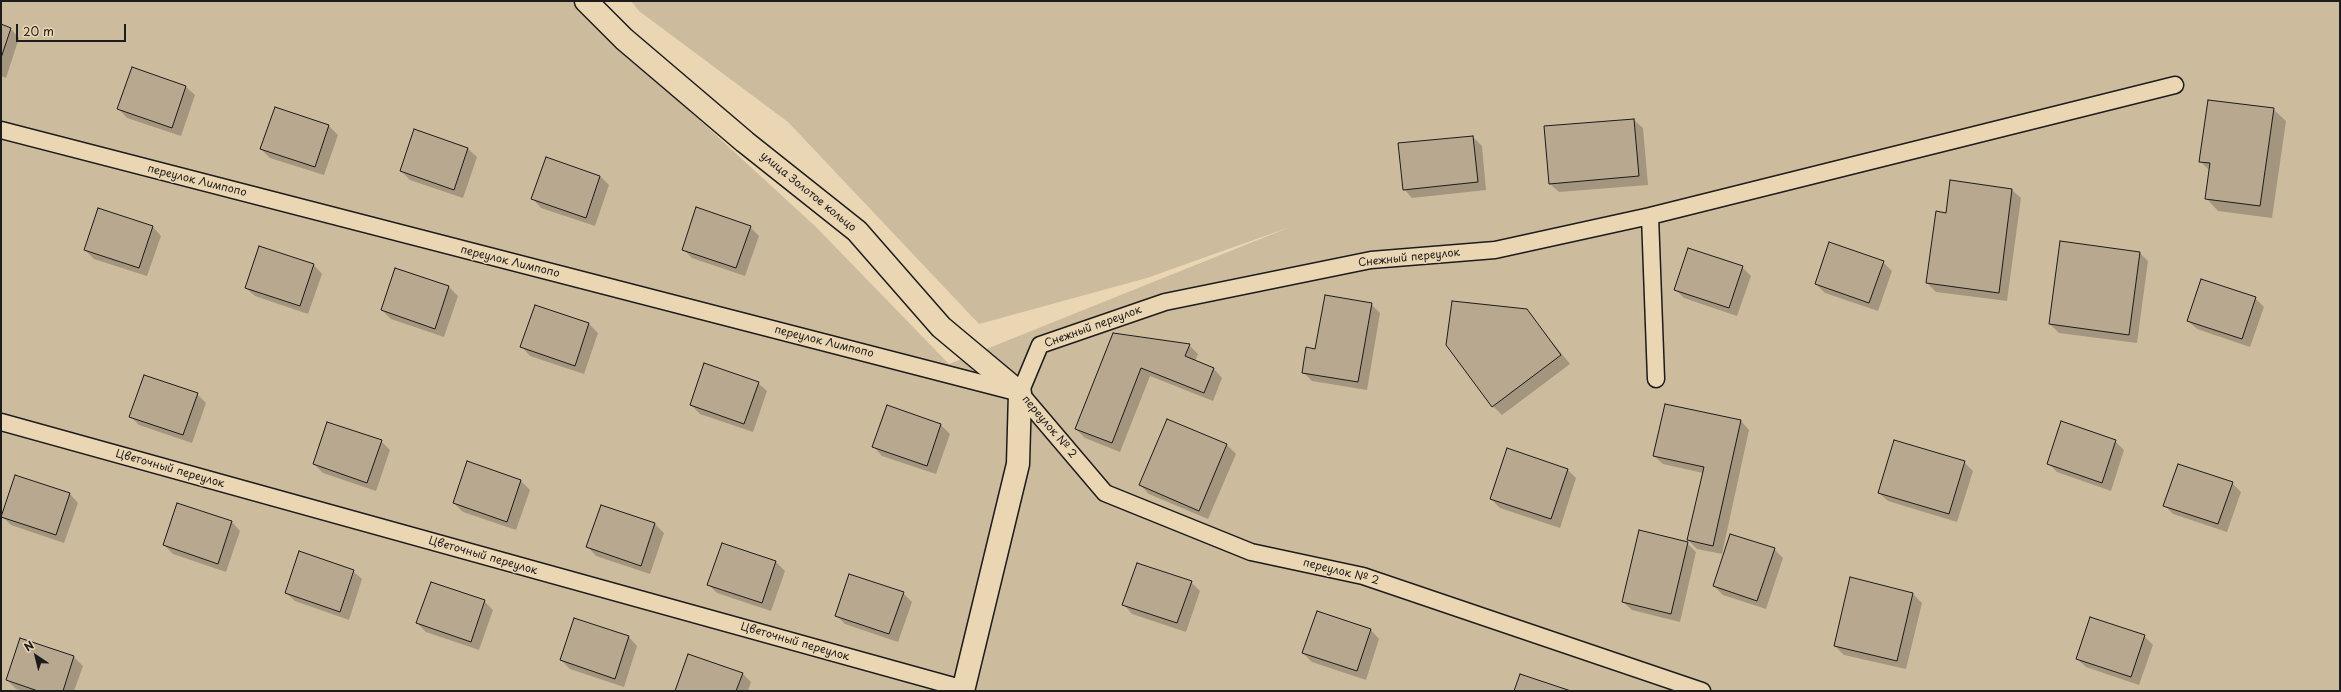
<!DOCTYPE html>
<html>
<head>
<meta charset="utf-8">
<style>
  body { margin:0 }
  #map { position:relative; width:2341px; height:692px; overflow:hidden; background:#ebd6b4; font-family:"Playpen Sans",sans-serif }
  canvas { display:block }
  .frame { position:absolute; inset:0; border:2px solid #1c1c1c; pointer-events:none }
  .north { position:absolute; left:16px; top:636px; width:40px; height:40px; -webkit-text-stroke:3px #ebd6b4; paint-order:stroke; rotate:325deg; font-size:11px; font-weight:700; line-height:16px; text-align:center; color:#1c1c1c }
  .north::after { content:''; display:block; margin:auto; width:14px; height:18px; background:#1c1c1c; clip-path:polygon(50% 0,100% 100%,50% 72%,0 100%) }
  .scale { position:absolute; left:16px; top:24px; width:110px; height:18px; box-sizing:border-box; border:2px solid #1c1c1c; border-top:0; padding-left:5px; font-size:12px; line-height:14px; white-space:nowrap; color:#1c1c1c; -webkit-text-stroke:3px #ebd6b4; paint-order:stroke }
</style>
</head>
<body>
<div id="map">
<canvas width="2341" height="692"></canvas>
<div class="frame"></div>
<div class="north">N</div>
<div class="scale">20 m</div>
</div>
<script>
const context = document.querySelector('canvas').getContext('2d');
context.lineJoin = 'round';
function fill(path, color) {
  context.fillStyle = color;
  context.fill(path, 'evenodd');
}
function poly(rows) {
  const path = new Path2D();
  for (const r of rows) {
    path.moveTo(r[0], r[1]);
    for (let i = 2; i < r.length; i += 2) path.lineTo(r[i], r[i + 1]);
  }
  return path;
}
function stroke(path, color, width, dash) {
  context.strokeStyle = color;
  context.lineWidth = width;
  context.lineCap = dash ? 'butt' : 'round';
  context.setLineDash(dash || []);
  context.stroke(path);
}
function label(font, color, halo, rows, align = 'center') {
  context.font = font + ' "Playpen Sans",sans-serif';
  context.lineWidth = 3;
  context.setLineDash([]);
  context.textBaseline = 'middle';
  context.strokeStyle = halo;
  context.fillStyle = color;
  for (const [text, x, y, turn = 0] of rows) {
    context.save();
    context.translate(x, y);
    context.rotate((+turn || 0) * Math.PI / 180);
    context.textAlign = isNaN(turn) ? turn : align;
    if (halo) context.strokeText(text, 0, 0);
    context.fillText(text, 0, 0);
    context.restore();
  }
}
const green = poly([
  [1,1,574,1,595,24,816,227,949,364,1290,227,1147,278,979,324,788,122,639,11,631,1,2340,1,2340,691,1,691]
]);
const shadow = poly([
  [1,25,11,29,19,38,6,78,1,76],
  [186,87,195,95,181,136,127,118,119,109],
  [275,108,329,126,338,135,324,175,270,158,261,149],
  [2273,109,2286,121,2272,218,2218,211,2206,198,2210,171,2200,161],
  [1634,120,1643,128,1648,185,1559,192,1550,184],
  [414,131,468,149,477,157,463,198,410,180,401,171],
  [1473,137,1482,146,1486,190,1412,198,1404,189],
  [600,176,609,185,595,226,541,208,533,199],
  [2012,190,2021,198,2007,301,1936,292,1927,283,1946,214],
  [153,227,161,236,147,276,94,259,85,250],
  [750,227,759,236,745,276,692,258,683,249],
  [2139,252,2148,261,2137,343,2059,333,2050,324],
  [1883,262,1892,271,1878,311,1825,293,1816,284],
  [314,265,322,274,308,314,255,296,246,288],
  [1742,267,1751,276,1737,316,1684,298,1675,289],
  [396,269,449,287,458,296,444,337,391,319,382,310],
  [2255,298,2264,307,2250,347,2197,329,2188,321],
  [1371,304,1380,313,1367,390,1312,381,1303,372,1316,350],
  [536,306,589,324,598,333,584,374,530,356,522,347],
  [1526,310,1570,364,1502,415,1493,406],
  [1114,334,1189,345,1198,354,1195,361,1214,369,1222,378,1213,401,1150,376,1120,452,1085,438,1076,429],
  [758,383,767,391,753,432,700,414,691,405],
  [197,394,206,403,192,443,139,425,130,416],
  [888,407,941,425,950,434,936,474,882,456,874,447],
  [1167,420,1227,445,1236,454,1208,519,1149,494,1140,485],
  [1741,421,1749,430,1722,554,1697,549,1688,540,1703,473,1663,464,1654,456],
  [381,441,390,450,376,491,323,473,314,464],
  [2115,441,2124,450,2111,491,2057,472,2048,463],
  [1964,462,1973,471,1957,522,1888,501,1879,493],
  [468,463,521,481,530,490,516,530,463,512,454,503],
  [1567,469,1576,478,1560,528,1500,508,1491,499],
  [2232,483,2241,492,2227,532,2173,514,2165,506],
  [70,494,78,503,64,543,11,525,2,516],
  [601,506,655,524,664,533,650,574,596,556,588,547],
  [232,522,240,531,226,572,173,554,164,545],
  [1687,543,1696,552,1680,622,1632,610,1623,602],
  [1774,549,1783,558,1766,609,1723,595,1714,586],
  [776,562,785,571,771,611,717,593,708,584],
  [353,571,362,579,349,620,295,601,286,593],
  [1851,579,1913,594,1922,603,1906,669,1844,655,1835,646],
  [1191,582,1200,591,1186,632,1132,614,1124,605],
  [903,593,912,602,898,642,845,624,836,615],
  [484,601,493,610,479,650,426,632,417,623],
  [575,619,629,637,637,646,624,687,570,669,561,660],
  [1371,630,1379,639,1366,680,1312,662,1303,653],
  [2144,636,2153,645,2139,685,2086,667,2077,659],
  [21,639,74,657,83,666,74,691,23,691,16,689,7,680],
  [742,673,751,682,748,691,676,691]
]);
const building = poly([
  [1,24,11,28,1,58,1,24],
  [132,67,186,86,172,128,117,109,132,67],
  [2208,100,2274,108,2260,206,2205,199,2210,163,2199,162,2208,100],
  [275,107,329,125,315,167,260,149,275,107],
  [1634,119,1639,176,1549,184,1544,126,1634,119],
  [414,129,468,148,454,190,400,171,414,129],
  [1473,136,1478,182,1403,190,1398,143,1473,136],
  [546,157,600,176,586,218,531,199,546,157],
  [1950,180,2012,189,1999,293,1926,283,1936,211,1946,213,1950,180],
  [696,207,751,226,736,268,682,250,696,207],
  [98,208,153,226,139,268,84,250,98,208],
  [2060,241,2140,252,2129,335,2049,324,2060,241],
  [1829,242,1884,261,1869,303,1815,284,1829,242],
  [259,246,314,264,300,306,245,288,259,246],
  [1688,248,1743,266,1729,308,1674,290,1688,248],
  [395,268,449,286,435,329,381,310,395,268],
  [2201,279,2256,297,2242,339,2187,321,2201,279],
  [1325,295,1372,303,1358,382,1302,373,1306,347,1315,349,1325,295],
  [1452,301,1527,309,1561,355,1492,407,1446,345,1452,301],
  [535,305,589,323,575,366,520,347,535,305],
  [1113,333,1190,344,1185,356,1214,368,1204,393,1141,368,1112,443,1075,429,1113,333],
  [704,363,759,382,744,424,690,405,704,363],
  [144,375,198,393,183,435,129,417,144,375],
  [1665,404,1741,420,1713,546,1687,540,1704,467,1653,456,1665,404],
  [887,405,941,424,927,466,872,447,887,405],
  [1167,419,1227,444,1199,511,1139,485,1167,419],
  [2061,421,2116,440,2102,483,2047,464,2061,421],
  [327,422,382,440,367,483,313,464,327,422],
  [1894,440,1965,461,1949,514,1878,493,1894,440],
  [1507,448,1568,469,1551,519,1490,499,1507,448],
  [467,461,521,480,507,522,453,503,467,461],
  [2178,464,2233,482,2218,524,2163,506,2178,464],
  [15,475,70,493,56,535,1,517,15,475],
  [177,503,232,521,218,564,163,545,177,503],
  [601,505,655,523,641,566,586,547,601,505],
  [1639,530,1688,542,1671,614,1622,602,1639,530],
  [1730,534,1775,548,1757,601,1713,586,1730,534],
  [722,543,776,561,762,603,707,585,722,543],
  [299,551,354,570,340,612,285,593,299,551],
  [1137,563,1192,581,1177,623,1122,605,1137,563],
  [849,574,904,592,889,634,835,616,849,574],
  [1850,577,1913,593,1897,661,1834,646,1850,577],
  [431,582,485,600,471,642,416,623,431,582],
  [1317,611,1371,629,1357,671,1302,653,1317,611],
  [2090,617,2145,635,2131,677,2076,659,2090,617],
  [574,618,629,636,615,679,560,660,574,618],
  [20,638,74,656,63,691,38,691,6,680,20,638],
  [688,654,743,673,736,691,675,691,688,654],
  [1520,674,1571,691,1514,691,1520,674]
]);
const lane = poly([
  [1,130,1016,392],
  [1650,216,2175,85],
  [1020,393,1040,345,1165,302,1371,260,1495,250,1650,216,1656,379],
  [1020,393,1105,493,1251,552,1363,576,1702,691],
  [1,422,964,689]
]);
const street = poly([
  [586,1,624,39,745,142,857,231,941,327,1020,393,1018,464,963,691]
]);
const streetNames = [
  ["переулок Лимпопо",197,181,14],
  ["улица Золотое кольцо",808,192,39],
  ["Снежный переулок",1409,258,-6],
  ["переулок Лимпопо",510,262,14],
  ["Снежный переулок",1093,327,-20],
  ["переулок Лимпопо",824,342,14],
  ["переулок № 2",1049,427,50],
  ["Цветочный переулок",170,469,16],
  ["Цветочный переулок",483,556,16],
  ["переулок № 2",1341,572,14],
  ["Цветочный переулок",795,642,16]
];
fill(green, '#cdbb9e');
fill(shadow, '#0003');
fill(building, '#b8a88f');
stroke(building, '#1c1c1c', 1);
stroke(lane, '#1c1c1c', 19);
stroke(street, '#1c1c1c', 25);
stroke(lane, '#ebd6b4', 16);
stroke(street, '#ebd6b4', 22);
label('11px', '#1c1c1c', '#ebd6b4', streetNames);
</script>
</body>
</html>
